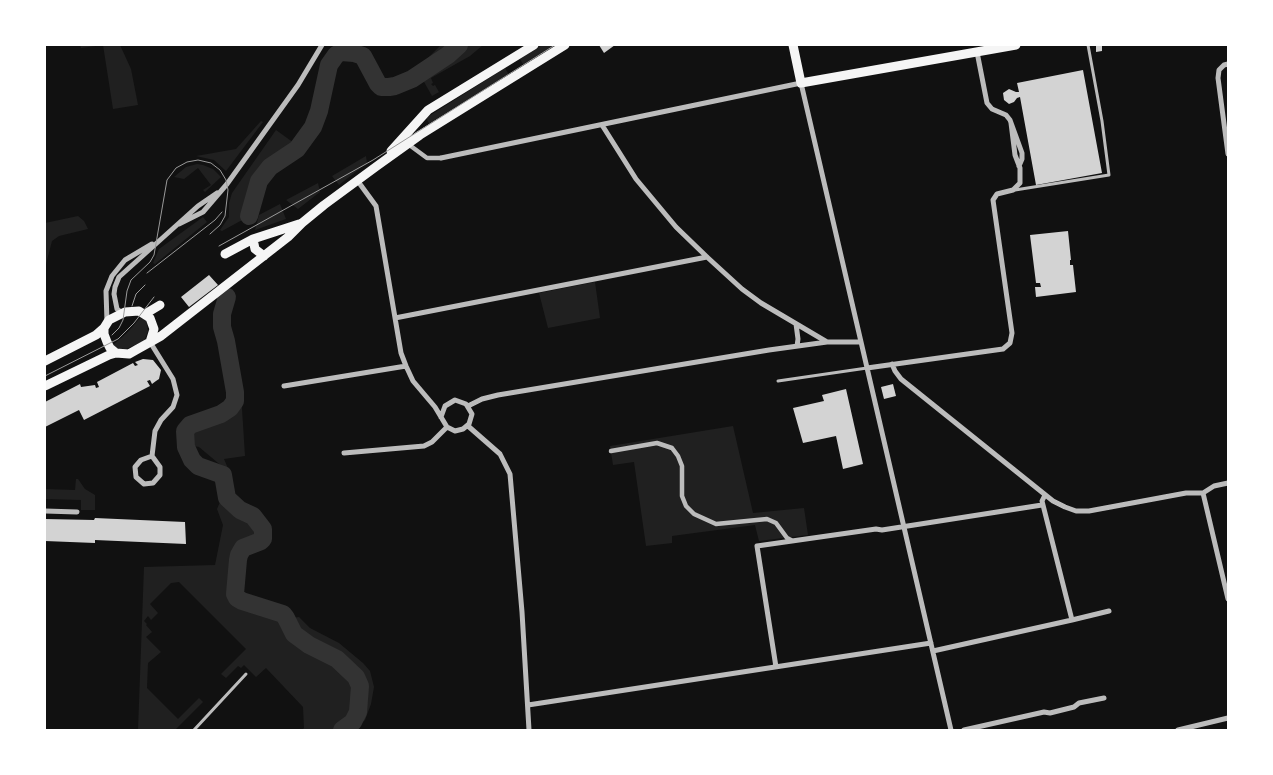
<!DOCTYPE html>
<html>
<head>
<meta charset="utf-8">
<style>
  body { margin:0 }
  #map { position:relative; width:1273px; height:775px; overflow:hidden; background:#111; font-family:"Public Sans",sans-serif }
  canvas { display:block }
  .frame { position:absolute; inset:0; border:46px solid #fff; pointer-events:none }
</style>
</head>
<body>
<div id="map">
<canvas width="1273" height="775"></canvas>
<div class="frame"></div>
</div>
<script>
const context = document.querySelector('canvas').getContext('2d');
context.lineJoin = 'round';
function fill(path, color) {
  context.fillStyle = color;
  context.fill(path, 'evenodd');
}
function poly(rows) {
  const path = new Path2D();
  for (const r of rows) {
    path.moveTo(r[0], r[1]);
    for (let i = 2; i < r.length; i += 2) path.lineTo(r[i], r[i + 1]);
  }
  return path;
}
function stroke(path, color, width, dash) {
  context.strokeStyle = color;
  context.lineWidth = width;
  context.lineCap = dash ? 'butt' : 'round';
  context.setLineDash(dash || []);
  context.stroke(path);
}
const green = poly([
  [80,45,120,45,131,69,138,105,113,109,103,45,81,48],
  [441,45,483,45,470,56,431,78,433,83,431,84,433,86,435,85,439,92,432,96,423,80,415,84,409,77],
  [542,45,558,45,524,66,520,59],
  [505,68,509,75,430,125,426,118],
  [261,121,263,122,226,171,214,160,196,156,236,149],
  [276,130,294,143,273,161,258,177,252,189,244,219,222,231,220,230,229,217,229,203,232,193],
  [366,156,367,163,339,185,332,176],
  [197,164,203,165,213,169,221,177,205,192,203,190,211,185,198,168,184,179,174,177,186,167],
  [318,183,320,192,298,209,286,200],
  [280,204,286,219,255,230,259,215],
  [78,216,84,221,88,229,59,236,52,241,45,268,45,223],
  [203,217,207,222,155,264,153,263,159,249],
  [595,282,600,318,548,328,539,293],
  [141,317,146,320,148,331,144,341,126,349,117,348,113,345,127,333],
  [241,393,245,456,224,459,230,473,199,447,194,446,190,439,191,434,197,428,207,426,228,415,234,410],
  [733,426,753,513,804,508,808,535,759,541,755,525,672,536,672,543,646,546,634,462,613,465,610,446],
  [76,479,78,479,85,489,95,495,95,510,81,510,81,500,45,499,45,489,75,490],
  [223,500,232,508,252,521,259,532,257,538,241,542,235,549,230,572,229,599,232,601,278,616,282,621,287,634,323,654,347,671,355,686,355,709,351,718,337,730,302,730,304,728,303,707,266,668,256,677,244,665,241,668,238,666,226,678,221,674,246,649,179,582,171,583,150,604,158,613,151,620,148,616,144,621,147,624,146,625,152,632,146,637,161,652,148,663,147,688,178,719,199,698,203,702,175,730,138,730,144,567,215,565,223,525,217,509,220,502,223,504],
  [299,617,310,628,339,643,363,663,370,671,374,687,371,704,365,720,353,730,348,730,358,719,364,703,364,687,361,678,338,654,299,633,292,618]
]);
const river = poly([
  [249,216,259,181,270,167,297,149,313,127,319,111,329,65,336,55,341,52,354,53,363,56,378,84,381,87,389,87,395,86,412,79,448,55,459,45],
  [227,297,222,314,222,327,226,341,235,392,235,401,230,408,221,414,190,425,185,431,186,447,192,460,198,466,223,475,227,498,240,510,253,516,263,529,263,539,261,541,243,548,239,555,238,560,235,594,237,598,242,601,283,614,286,618,294,634,309,645,337,659,356,677,360,686,358,712,353,722,342,730]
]);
const building = poly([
  [599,45,615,45,604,53],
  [1096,45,1102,45,1102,51,1096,52],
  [1083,70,1102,173,1036,185,1020,97,1017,98,1014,102,1009,104,1004,100,1003,93,1009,89,1016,92,1019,92,1017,83],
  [1068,231,1071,260,1070,260,1070,265,1073,265,1076,292,1036,297,1035,287,1041,287,1040,283,1036,283,1030,235],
  [209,275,218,285,189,307,181,297],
  [143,359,153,360,161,370,159,379,156,381,152,384,150,380,147,381,150,386,84,420,79,410,45,427,45,402,80,384,81,387,95,385,96,388,99,387,97,382,133,363,135,366,138,365,135,362],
  [893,384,896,396,884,399,881,387],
  [846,389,863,464,843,469,836,436,803,443,793,408,824,401,822,395],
  [95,518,185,522,186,544,95,540,95,543,45,541,45,519,94,520]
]);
const service = poly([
  [1015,190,1109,175,1102,121,1088,45],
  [778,381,867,368],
  [194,730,246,674]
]);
const pedestrian = poly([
  [408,144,427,158,441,158],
  [611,451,657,443,672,448,678,456,682,466,682,496,686,506,694,514,716,524,767,519,776,523,787,538,791,540]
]);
const minor = poly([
  [977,52,987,103,992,109,1006,115,1010,120,1022,153,1022,159,1019,166],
  [1228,64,1224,65,1219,70,1218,78,1228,154],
  [602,125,636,179,676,227,707,257,742,289,761,303,827,342],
  [441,158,801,83,951,730],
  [357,180,376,206,401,353,406,366,413,381,435,407,447,427,455,431,463,429,469,424,472,414,466,404,455,400,445,406,441,417],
  [179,224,203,212,227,184,298,85,322,45],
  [122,313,117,309,114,294,115,287,119,277,198,206,217,193],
  [395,318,707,257],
  [107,322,106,291,112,276,125,260,152,244],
  [796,324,798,339,797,346],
  [150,342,173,379,177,395,173,407,161,420,155,431,152,456,160,467,160,475,153,483,144,484,136,477,135,467,141,460,152,456],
  [892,364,895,371,901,379,1053,501,1065,507,1076,511,1089,511,1186,493,1203,493,1214,486,1228,483],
  [867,368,1003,349,1010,343,1012,333,993,200,997,194,1013,190,1020,183,1020,168,1015,155,1011,123],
  [284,386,406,366],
  [468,406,482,399,498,395,769,350,827,342,861,342],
  [468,426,500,454,510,474,522,612,529,730],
  [344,453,424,446,432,442,447,427],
  [1203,493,1228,599],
  [45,511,77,512],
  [1072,620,1109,611],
  [933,651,1072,620,1042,501,1045,495],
  [776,667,757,546,876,529,882,530,1042,505],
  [528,705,931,643],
  [964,730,1044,712,1050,713,1074,707,1079,703,1104,698],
  [1178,730,1228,718]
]);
const secondary = poly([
  [793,45,801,83,1016,45],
  [391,151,428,110,534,45],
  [253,239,255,249,264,256],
  [225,254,253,239,299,224],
  [145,314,160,305],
  [116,353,110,348,107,342,104,334,104,328,109,320,125,312,139,311,150,318,154,329,150,342],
  [45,361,96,335,104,328],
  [45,386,109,355,116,353,129,354,136,350,161,336,288,237,302,223,324,205,377,166,420,135,565,45]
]);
const tram = poly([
  [219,246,373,160,555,45],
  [147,273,215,220,222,212],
  [132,306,136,294,145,285],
  [112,335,119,328,123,320,127,291,131,280,150,262,154,255,167,180,176,168,187,162,198,160,211,163,220,170,226,180,228,190,225,216,220,225,210,234],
  [45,376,118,339,134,323,154,297]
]);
fill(green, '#202020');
stroke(river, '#333', 18);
fill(building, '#d3d3d3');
stroke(service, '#bcbcbc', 3);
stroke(pedestrian, '#bcbcbc', 4.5);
stroke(minor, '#bcbcbc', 5);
stroke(secondary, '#f5f5f5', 9);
stroke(tram, '#9a9a9a', 1);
</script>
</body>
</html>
